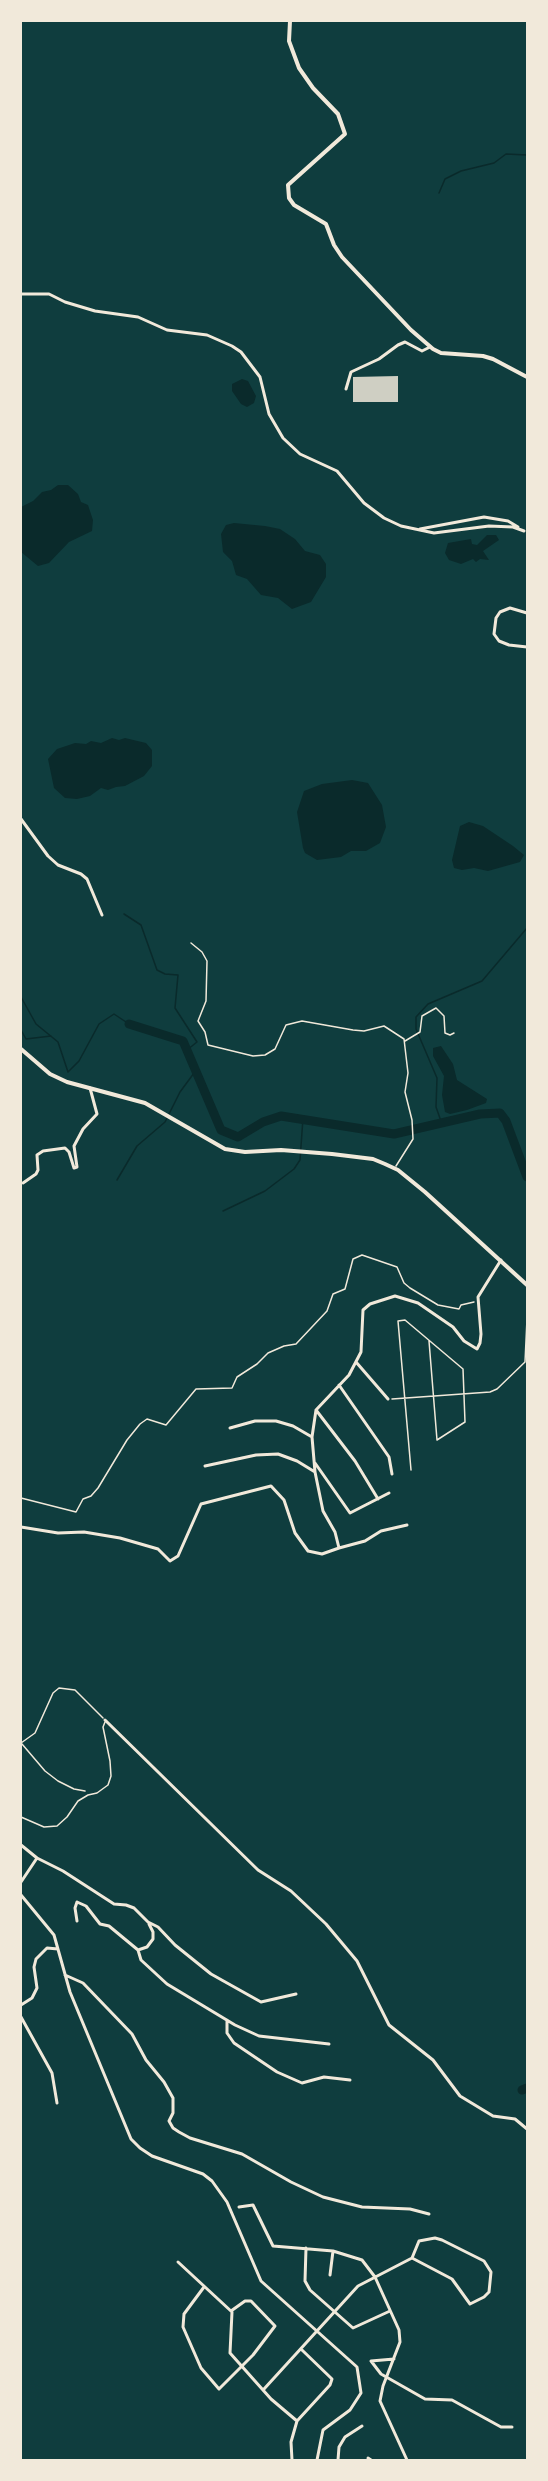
<!DOCTYPE html>
<html>
<head>
<meta charset="utf-8">
<style>
  body { margin:0 }
  #map { position:relative; width:548px; height:2481px; overflow:hidden; background:#0f3d3e; font-family:Figtree,sans-serif }
  canvas { display:block }
  .frame { position:absolute; inset:0; border:22px solid #f1e9da; pointer-events:none }
</style>
</head>
<body>
<div id="map">
<canvas width="548" height="2481"></canvas>
<div class="frame"></div>
</div>
<script>
const context = document.querySelector('canvas').getContext('2d');
context.lineJoin = 'round';
function fill(path, color) {
  context.fillStyle = color;
  context.fill(path, 'evenodd');
}
function poly(rows) {
  const path = new Path2D();
  for (const r of rows) {
    path.moveTo(r[0], r[1]);
    for (let i = 2; i < r.length; i += 2) path.lineTo(r[i], r[i + 1]);
  }
  return path;
}
function stroke(path, color, width, dash) {
  context.strokeStyle = color;
  context.lineWidth = width;
  context.lineCap = dash ? 'butt' : 'round';
  context.setLineDash(dash || []);
  context.stroke(path);
}
const water = poly([
  [242,379,248,381,256,396,254,403,247,407,241,404,232,391,232,384],
  [58,485,68,485,78,494,81,502,88,505,93,520,92,531,69,542,49,563,38,566,21,552,21,507,33,501,42,492,51,490],
  [234,523,265,526,280,529,295,539,305,551,320,555,326,564,326,577,311,602,292,609,278,598,261,595,247,579,236,575,232,561,223,552,221,534,226,525],
  [487,535,496,535,499,540,483,551,489,560,480,559,476,562,473,559,461,564,449,560,445,553,448,543,471,539,472,544,477,545],
  [112,738,119,740,125,738,146,743,152,750,152,766,144,776,125,786,116,787,108,790,101,788,90,796,77,799,65,798,54,788,48,759,57,749,75,743,86,744,91,741,101,743],
  [352,780,368,783,382,805,386,827,380,843,366,851,351,851,341,857,317,860,305,853,303,848,297,812,304,791,322,784],
  [469,822,483,826,513,846,524,855,520,862,488,871,474,868,462,870,454,868,452,860,460,826],
  [441,1046,453,1064,457,1080,487,1099,486,1103,467,1110,450,1114,445,1112,442,1095,444,1076,433,1056,433,1048]
]);
const stream = poly([
  [439,193,445,179,461,171,494,163,506,154,527,155],
  [124,914,141,925,157,970,165,974,178,975,175,1008,197,1042,187,1050],
  [21,997,36,1024,58,1042,68,1072,79,1061,99,1024,114,1014,129,1024],
  [21,1030,26,1039,51,1036],
  [442,1124,436,1107,437,1078,416,1029,416,1017,428,1004,482,981,527,928],
  [117,1180,137,1146,165,1122,180,1092,197,1069],
  [223,1211,265,1191,294,1169,300,1160,303,1118]
]);
const river = poly([
  [129,1024,183,1041,221,1130,238,1137,263,1122,281,1116,394,1134,480,1114,500,1113,506,1121,527,1177],
  [522,2090,527,2088]
]);
const building = poly([
  [398,376,398,402,353,402,353,377]
]);
const path = poly([
  [21,1498,76,1512,83,1499,91,1496,98,1488,127,1440,140,1424,147,1419,166,1425,196,1389,232,1388,237,1377,257,1364,268,1353,284,1346,296,1344,327,1311,333,1294,345,1289,353,1259,362,1255,397,1267,404,1283,410,1288,438,1305,459,1309,461,1305,474,1302],
  [21,1743,35,1733,53,1693,59,1688,75,1690,103,1718],
  [22,1744,45,1771,58,1781,74,1789,85,1791]
]);
const service = poly([
  [191,943,202,952,207,961,206,1001,198,1021,205,1032,208,1045,253,1056,265,1055,275,1049,286,1025,302,1021,353,1030,364,1031,384,1026,404,1039,408,1073,405,1092,412,1120,413,1139,396,1166],
  [405,1041,420,1032,422,1016,436,1008,444,1016,445,1033,450,1035,454,1033],
  [392,1399,490,1392,497,1389,525,1362,527,1319],
  [411,1470,398,1321,405,1320,463,1369,465,1422,437,1440,429,1341],
  [21,1817,44,1827,57,1826,67,1817,78,1801,88,1795,97,1793,108,1785,111,1776,110,1761,103,1727,105,1722]
]);
const minor = poly([
  [21,294,49,294,65,302,95,311,138,317,167,330,207,335,232,346,241,352,260,377,269,414,283,438,300,454,337,471,364,503,384,518,401,526,434,533,489,526,513,527,524,531],
  [346,389,351,372,379,359,398,345,405,342,422,351,430,347],
  [420,529,484,517,508,521,518,527],
  [527,613,510,608,500,612,496,618,494,634,499,641,509,645,527,647],
  [21,819,48,856,58,865,81,874,87,879,102,915],
  [23,1183,36,1174,38,1170,37,1155,43,1151,65,1148,69,1152,74,1168,77,1167,74,1146,83,1129,97,1114,90,1088],
  [356,1362,388,1399],
  [339,1385,389,1457,392,1474],
  [316,1410,355,1461,378,1499],
  [230,1428,255,1421,276,1421,293,1426,312,1437],
  [315,1463,350,1513,389,1493],
  [205,1466,256,1455,278,1454,297,1461,315,1472],
  [21,1527,58,1533,84,1532,120,1538,158,1549,170,1561,178,1556,201,1504,271,1486,284,1500,295,1533,308,1551,322,1554,339,1548,335,1532,323,1511,315,1472,312,1437,316,1410,349,1375,361,1352,363,1310,370,1304,395,1296,418,1303,453,1327,464,1341,477,1349,480,1343,481,1334,478,1297,501,1260],
  [339,1548,365,1541,381,1531,407,1525],
  [105,1720,258,1870,291,1891,326,1924,357,1961,389,2025,433,2060,460,2096,493,2116,515,2119,527,2129],
  [21,1845,37,1858],
  [21,1882,37,1858,63,1871,114,1904,126,1905,134,1908,148,1922,158,1927,175,1945,211,1974,261,2002,296,1994],
  [21,1895,54,1935,70,1992,131,2139,140,2148,152,2156,203,2174,212,2181,227,2202,261,2281,357,2367,361,2393,350,2410,323,2430,317,2460],
  [77,1921,75,1908,77,1902,86,1906,100,1924,109,1926,138,1950],
  [149,1924,153,1932,153,1939,147,1947,138,1950,141,1960,167,1984,235,2025,259,2036,329,2044],
  [65,1975,83,1983,132,2034,146,2060,164,2082,173,2098,173,2113,169,2121,173,2128,179,2132,190,2138,242,2154,291,2182,323,2197,362,2207,410,2209,429,2214],
  [21,2005,32,1998,37,1988,34,1967,36,1959,47,1948,58,1949],
  [21,2017,52,2073,57,2103],
  [227,2020,227,2033,234,2043,277,2072,302,2083,324,2077,350,2080],
  [239,2207,253,2205,273,2246,333,2251,362,2260,375,2277,399,2330,400,2342,383,2386,380,2401,407,2460],
  [306,2248,305,2281,310,2290,353,2328,390,2311],
  [178,2262,232,2312,230,2353,271,2399,297,2421,291,2442,292,2460],
  [330,2275,333,2251],
  [204,2287,184,2314,183,2327,201,2368,219,2389,253,2355,275,2326,251,2301,245,2301,231,2311],
  [394,2359,371,2361,381,2374,425,2399,452,2400,501,2427,512,2427],
  [264,2389,358,2286,412,2258,419,2241,435,2238,442,2240,484,2261,491,2272,489,2292,484,2297,470,2304,452,2279,412,2258],
  [297,2421,330,2385,332,2379,302,2350],
  [368,2458,371,2460],
  [338,2460,339,2447,345,2437,362,2426]
]);
const tertiary = poly([
  [290,21,289,41,299,68,313,88,338,114,345,134,288,185,289,198,294,205,326,224,334,245,342,257,411,330,433,349,441,353,483,356,493,359,527,377],
  [21,1049,50,1074,67,1082,145,1103,225,1149,245,1152,281,1150,332,1154,373,1159,385,1164,398,1170,425,1192,527,1285]
]);
fill(water, '#0a2a2b');
stroke(stream, '#0a2a2b', 1.5);
stroke(river, '#0a2a2b', 9);
fill(building, '#cfcfc3');
stroke(path, '#f1e9da', 1.5);
stroke(service, '#f1e9da', 1.5);
stroke(minor, '#f1e9da', 3);
stroke(tertiary, '#f1e9da', 4);
</script>
</body>
</html>
